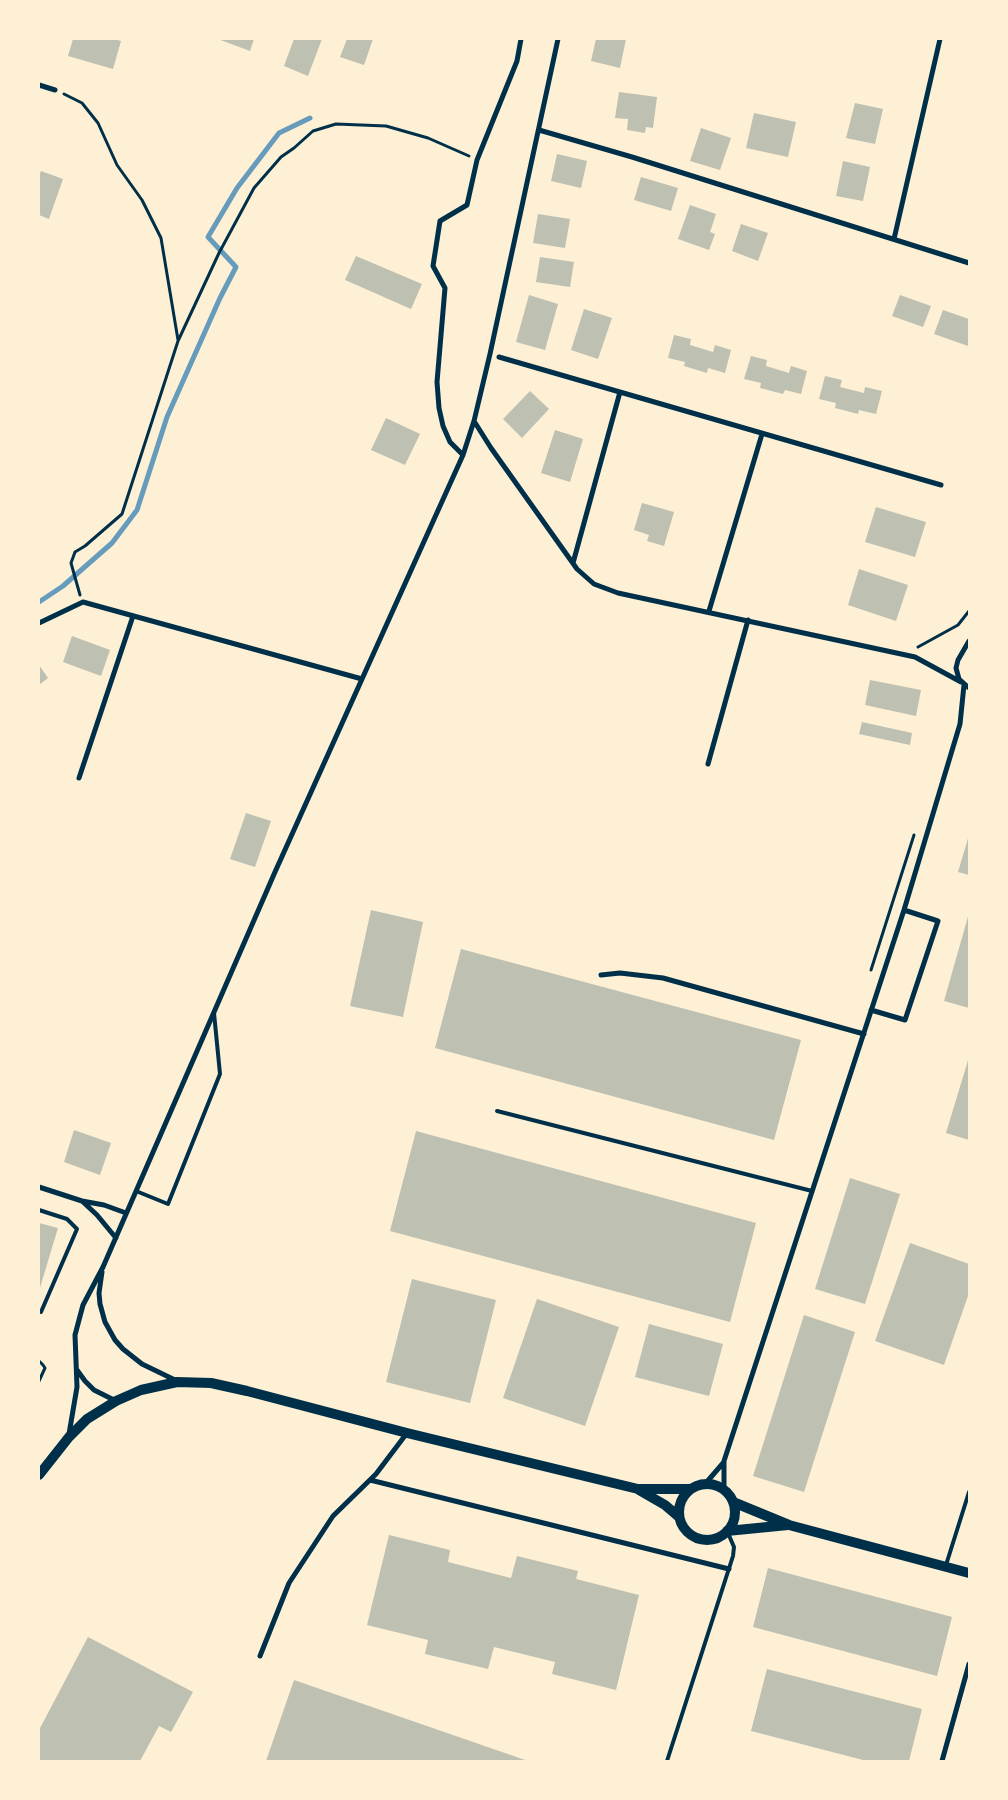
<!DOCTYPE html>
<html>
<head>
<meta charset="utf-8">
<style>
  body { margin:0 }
  #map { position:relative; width:1008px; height:1800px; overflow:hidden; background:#fdf0d5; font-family:"Source Sans 3",sans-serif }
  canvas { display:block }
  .frame { position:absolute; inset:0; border:40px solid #fdf0d5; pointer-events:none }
</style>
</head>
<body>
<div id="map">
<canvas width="1008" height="1800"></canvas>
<div class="frame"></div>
</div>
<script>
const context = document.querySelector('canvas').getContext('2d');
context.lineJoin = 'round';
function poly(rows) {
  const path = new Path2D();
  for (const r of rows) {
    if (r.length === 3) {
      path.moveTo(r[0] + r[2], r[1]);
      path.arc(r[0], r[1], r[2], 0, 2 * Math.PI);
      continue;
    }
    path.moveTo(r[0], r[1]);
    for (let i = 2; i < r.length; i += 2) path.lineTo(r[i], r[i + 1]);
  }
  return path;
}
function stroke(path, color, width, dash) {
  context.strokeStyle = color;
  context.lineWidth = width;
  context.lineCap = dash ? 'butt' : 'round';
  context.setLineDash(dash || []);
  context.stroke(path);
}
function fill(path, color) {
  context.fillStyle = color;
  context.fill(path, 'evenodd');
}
const stream = poly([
  [39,602,63,586,112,543,137,510,167,417,220,298,236,267,208,237,237,188,279,133,310,118]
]);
const building = poly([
  [73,39,114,39,121,41,113,69,68,56],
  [218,39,254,39,250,51],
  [294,39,322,39,308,76,284,66],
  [347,39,373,39,364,65,340,57],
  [596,39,626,39,620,68,591,61],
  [619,92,657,97,653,128,646,127,645,133,627,130,628,119,615,118],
  [855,103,883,109,875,144,846,138],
  [754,113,796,122,788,157,746,148],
  [701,128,731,138,720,170,690,161],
  [557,154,587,161,581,188,551,181],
  [843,161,870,167,863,201,836,196],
  [41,171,63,179,49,219,39,215,39,176],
  [641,177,678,188,671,211,634,200],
  [690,205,716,214,710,232,715,234,709,250,678,239],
  [538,214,570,219,565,248,533,243],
  [741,224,768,233,758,261,732,251],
  [356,256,422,284,411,309,345,280],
  [540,257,574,262,570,287,536,282],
  [529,295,558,304,545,350,516,342],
  [900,295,931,306,923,327,892,316],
  [584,309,612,318,598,359,571,350],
  [943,310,969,319,968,346,934,334],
  [674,335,691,339,690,345,713,352,715,345,731,350,725,373,708,368,707,373,684,366,685,362,668,358],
  [751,356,767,360,766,366,789,373,791,366,807,371,801,394,785,390,783,394,760,388,761,383,744,379],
  [825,376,842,380,840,387,864,393,865,387,882,391,876,414,859,410,858,414,835,408,836,403,819,399],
  [530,391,549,409,522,438,503,419],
  [386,418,420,434,405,465,371,450],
  [555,430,583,439,570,482,541,473],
  [642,503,674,512,664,546,647,541,649,535,634,530],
  [876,507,926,522,915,557,865,542],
  [859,569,908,585,896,621,848,605],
  [72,636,110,650,101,676,63,662],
  [39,665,48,678,39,685],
  [870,680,921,690,916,716,865,705],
  [862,722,912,733,910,745,859,734],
  [246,813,271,821,255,867,230,859],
  [969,835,969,875,958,872],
  [371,910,423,922,403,1017,350,1006],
  [969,913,969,1008,944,1001],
  [461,949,801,1040,774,1140,435,1048],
  [969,1057,969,1140,946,1133],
  [74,1130,111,1143,100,1175,64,1162],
  [416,1131,756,1223,730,1322,390,1231],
  [850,1178,900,1194,865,1304,815,1289],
  [39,1223,58,1228,39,1291],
  [910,1243,969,1264,969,1293,944,1365,875,1341],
  [412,1279,496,1300,470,1403,386,1382],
  [537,1299,619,1327,585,1426,503,1398],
  [804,1315,855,1332,804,1492,753,1476],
  [649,1324,723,1344,709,1396,635,1377],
  [389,1535,450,1550,448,1562,511,1578,517,1556,578,1571,576,1579,639,1595,616,1690,552,1674,555,1662,494,1647,488,1669,425,1654,428,1640,367,1625],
  [768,1568,952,1617,937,1676,753,1627],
  [88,1637,193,1692,171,1732,159,1726,140,1761,39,1761,39,1730],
  [767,1669,922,1709,909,1761,867,1761,751,1731],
  [294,1680,528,1761,266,1761]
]);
const path = poly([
  [64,94,82,103,98,123,117,165,142,200,161,238,178,340],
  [80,595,71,563,75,552,85,546,122,514,178,341,219,253,254,188,281,157,294,148,313,131,336,124,386,126,428,138,469,156],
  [918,647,958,625,969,611],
  [871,970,914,835],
  [39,1361,43,1365,45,1368,39,1381]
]);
const service = poly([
  [497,1111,812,1191],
  [136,1191,168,1204,220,1074,214,1013],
  [39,1210,67,1219,77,1229,41,1312],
  [946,1565,969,1492],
  [667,1761,733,1556,734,1547,728,1533]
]);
const minor = poly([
  [39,85,55,90],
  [539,130,632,157,969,263],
  [894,239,940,39],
  [499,357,941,485],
  [474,421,491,448,577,569,594,584,618,593,915,657,961,682],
  [463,455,450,442,443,426,439,408,437,382,445,288,433,266,440,221,467,205,477,160,517,61,521,39],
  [573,563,620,392],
  [709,611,762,434],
  [39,623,83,602,362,679],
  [969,641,958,660,956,668,959,679,969,688],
  [708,764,748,620],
  [79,778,133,616],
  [601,975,620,973,663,978,864,1034],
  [871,1010,905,1020,938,921,904,910],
  [39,1187,82,1201,104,1205,126,1213],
  [82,1201,97,1215,116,1238],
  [102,1272,99,1293,100,1304,105,1322,115,1340,123,1349,142,1364,175,1380],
  [77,1370,85,1381,94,1390,114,1400],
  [69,1434,77,1387,75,1335,83,1305,103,1267,275,872,463,455,474,421,490,354,558,39],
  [370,1480,729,1569],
  [705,1484,724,1462],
  [724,1490,724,1461,904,910,960,724,964,685],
  [260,1656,289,1583,333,1516,376,1474,407,1433],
  [942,1761,969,1664]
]);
const secondary = poly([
  [39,1475,69,1437,87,1419,116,1401,141,1390,177,1382,211,1383,247,1391,407,1433,638,1489,691,1489],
  [707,1512,28],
  [639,1490,665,1505,679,1517],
  [733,1502,789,1525,969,1573],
  [727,1531,788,1525]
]);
stroke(stream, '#669bbc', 5);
fill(building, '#bec0b2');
stroke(path, '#003049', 3);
stroke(service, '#003049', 4);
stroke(minor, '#003049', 5);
stroke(secondary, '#003049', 10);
</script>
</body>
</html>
